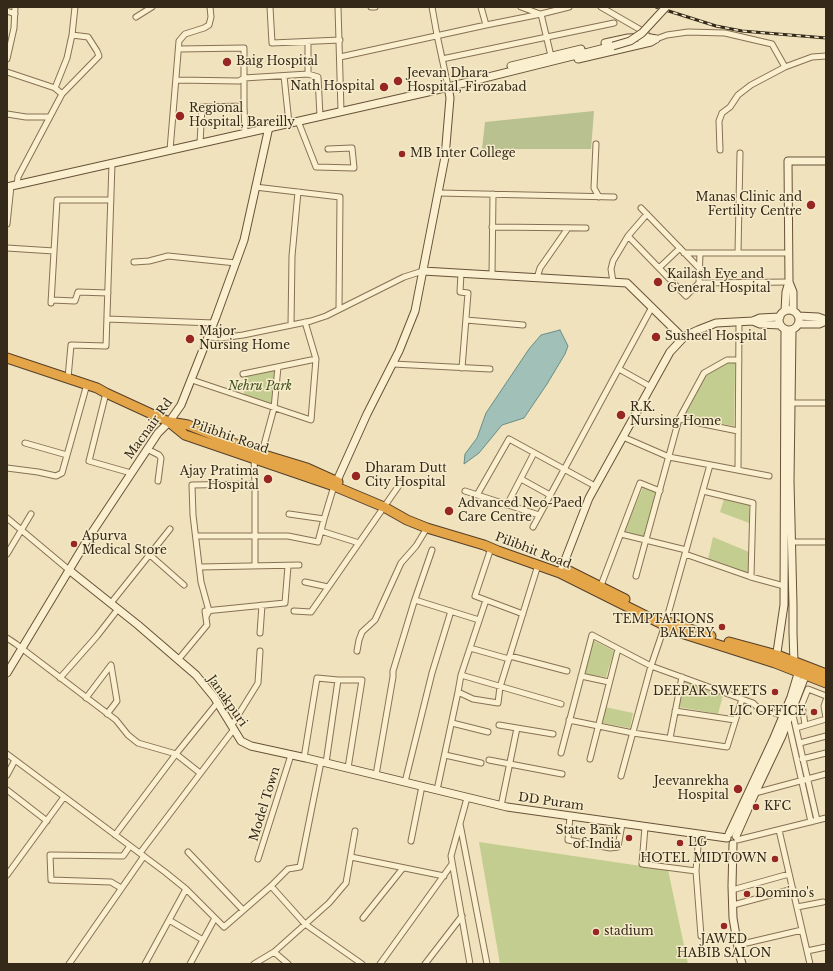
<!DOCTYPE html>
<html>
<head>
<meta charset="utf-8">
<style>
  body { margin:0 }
  #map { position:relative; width:833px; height:971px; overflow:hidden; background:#efe2bc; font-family:"Libre Baskerville",serif }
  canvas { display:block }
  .frame { position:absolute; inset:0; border:8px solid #35291a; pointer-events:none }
</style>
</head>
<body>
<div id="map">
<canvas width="833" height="971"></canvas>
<div class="frame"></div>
</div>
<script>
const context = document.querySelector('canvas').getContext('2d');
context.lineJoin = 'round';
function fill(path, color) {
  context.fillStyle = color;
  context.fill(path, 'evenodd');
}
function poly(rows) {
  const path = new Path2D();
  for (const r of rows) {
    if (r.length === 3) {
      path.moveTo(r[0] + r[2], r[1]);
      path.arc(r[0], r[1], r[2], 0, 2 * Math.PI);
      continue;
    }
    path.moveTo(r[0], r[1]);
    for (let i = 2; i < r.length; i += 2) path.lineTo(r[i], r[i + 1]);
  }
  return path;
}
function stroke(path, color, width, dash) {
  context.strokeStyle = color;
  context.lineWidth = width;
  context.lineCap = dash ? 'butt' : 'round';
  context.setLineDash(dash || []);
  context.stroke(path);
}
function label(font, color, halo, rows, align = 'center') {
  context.font = font + ' "Libre Baskerville",serif';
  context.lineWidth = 3;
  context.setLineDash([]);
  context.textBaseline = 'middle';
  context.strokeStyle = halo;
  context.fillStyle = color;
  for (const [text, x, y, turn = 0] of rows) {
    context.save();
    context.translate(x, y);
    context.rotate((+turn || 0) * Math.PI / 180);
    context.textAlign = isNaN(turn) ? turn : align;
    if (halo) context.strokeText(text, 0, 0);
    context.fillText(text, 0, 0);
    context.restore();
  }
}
const green = poly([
  [726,363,735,363,734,426,683,417,702,379,708,373],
  [276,369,273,406,244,396,245,376],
  [643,487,658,492,644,538,624,532],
  [724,499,749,505,749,523,720,512],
  [713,537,749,552,748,573,708,559],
  [593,640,614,651,606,677,583,674],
  [685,682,723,695,718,714,679,707],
  [605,707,633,713,630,728,602,723],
  [479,842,668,870,688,964,500,964]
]);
const cemetery = poly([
  [594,111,591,149,482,149,485,122]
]);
const water = poly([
  [560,330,568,346,565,354,547,384,524,418,502,425,479,453,464,464,465,454,477,438,486,413,529,349,541,335,560,330]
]);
const street = poly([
  [270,7,272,43,340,40],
  [338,7,341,111],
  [371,7,375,7],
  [432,7,437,35,448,86],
  [521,7,540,14],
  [601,7,646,33],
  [7,11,15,14],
  [136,17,152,7],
  [486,25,541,14],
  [654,38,656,39,667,35,688,32,725,33,772,44,785,67],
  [308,42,308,74],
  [179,49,244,48,244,106,245,133],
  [551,56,541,14,569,7],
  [340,57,486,25,481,7],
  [7,59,14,28,15,7],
  [442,59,614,23],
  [7,72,55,88,62,94],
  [284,76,289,123],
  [177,80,239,81,244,78,308,74,318,77,320,116],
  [55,88,67,58,72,35,75,7],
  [7,114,26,117,49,117],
  [298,121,316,167,354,168,352,148,328,149],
  [200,143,202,107,244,106],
  [596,144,594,188,599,197],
  [170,150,179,41,185,34,204,28,209,25,211,17,210,7],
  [720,150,719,121,722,113,730,107,738,95,751,85,785,67,812,57,826,56],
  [17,185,18,177,62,94,99,56,97,51,88,37,72,35],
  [255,187,340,197,339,309],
  [439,193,614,197],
  [641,208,700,269],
  [7,224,11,186],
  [492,227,586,228],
  [628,236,686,296,699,283,789,282],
  [7,248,54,251],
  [684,253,789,253],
  [738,253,740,153],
  [134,262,149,261,168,256,236,263],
  [659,268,680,248],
  [461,273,460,292,468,293,462,368],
  [492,275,493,194],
  [537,278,540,268,568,228],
  [613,282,611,269,613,261,628,236,647,214],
  [699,283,700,253],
  [52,300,75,301,78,292,108,293],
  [51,303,57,200,111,200],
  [107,319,214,323],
  [466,320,523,325],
  [291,325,292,256,298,192],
  [208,337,221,338,243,335,311,321,326,316,404,277,423,271],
  [393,364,490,369],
  [619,369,651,387],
  [243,374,316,359],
  [68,378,71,345,106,346,112,163],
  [192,380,311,420,316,359,305,322],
  [106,393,89,461,131,473],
  [791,403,826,403],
  [679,419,738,431],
  [623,437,669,457,769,476],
  [25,443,67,455],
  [147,449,159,455,161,458,158,481],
  [261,456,274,408,278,367],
  [254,458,255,484,255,566],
  [7,468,38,472,56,476,62,473,87,384],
  [738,470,739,322],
  [521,479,550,495],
  [465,491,539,515],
  [703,491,753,503,751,577],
  [477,495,509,439,595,486],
  [507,505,534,453],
  [289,514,324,519],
  [7,518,69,570],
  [533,527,652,307],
  [321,531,359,543],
  [621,534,686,550],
  [196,536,288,536,318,542,324,519,334,486],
  [791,542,826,542],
  [491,548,475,596,523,614],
  [7,554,31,514],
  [685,554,751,577,784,586],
  [150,555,184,585],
  [200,567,299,565],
  [636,576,679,419,704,373,727,360,739,360],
  [305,582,328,587],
  [600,588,640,483,660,491],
  [415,600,479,620],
  [486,600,461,675,458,692,473,699,498,703,500,687,538,565],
  [111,603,170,529],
  [294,611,311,612,402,481],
  [206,617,209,611,201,582,193,515,192,485,255,484],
  [260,633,262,605],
  [7,638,16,644,116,720,128,735,138,743,176,754,200,773],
  [470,648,509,659],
  [357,651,359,640,362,632,375,620,401,563,416,546,427,528],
  [510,656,567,671],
  [178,660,207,625,205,611,285,603,288,566],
  [461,675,561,704],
  [581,676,609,682],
  [60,678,97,636,118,609],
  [86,698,111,665,117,701,107,714],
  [826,700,824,706,826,718],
  [675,711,735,720],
  [792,711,817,820],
  [569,720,633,733,727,747,742,699],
  [788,721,811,822],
  [452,723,488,732],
  [232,725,258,683,260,651],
  [499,725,553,734],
  [805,725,802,704,808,689,826,696],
  [796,728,826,719],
  [670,738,682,677],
  [800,743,826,736],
  [561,753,592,635,651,666,753,703,757,707,783,716],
  [7,754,165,872,186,889,224,927,271,886,288,869,300,867,321,762],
  [445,755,481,763],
  [304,758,317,678,338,680,362,680,348,768],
  [590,759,618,649],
  [802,759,826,753],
  [489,760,562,774],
  [326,763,338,680],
  [7,775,15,760],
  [376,775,393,677,393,671,414,602,432,550],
  [621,776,651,666,665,625,710,465],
  [405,782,432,673,451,611],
  [7,790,47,821],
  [437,790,458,692],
  [755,793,826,774],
  [467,798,451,856,470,964],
  [501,806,517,728],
  [570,816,568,840,610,848,618,847,622,824],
  [460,824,487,964],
  [645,827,642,864,696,871],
  [779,830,810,964],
  [699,834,696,871,701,936],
  [115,835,176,754,218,702],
  [737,840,826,818],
  [411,841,422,786],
  [188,852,243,910],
  [140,853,234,729],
  [351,857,444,876],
  [258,859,291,755],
  [7,875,64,797],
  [271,886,305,924,362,964],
  [121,888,111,882,51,880,50,855,123,856,130,846],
  [732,890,789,874],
  [733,905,793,889],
  [797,907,823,902],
  [363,918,403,868],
  [169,920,203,940],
  [738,945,802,930],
  [807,951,826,947],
  [274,952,288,964],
  [69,964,144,856],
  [145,964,186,889],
  [190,964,215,918],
  [254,964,274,952,329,903,346,883,355,831],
  [380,964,452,864],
  [425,964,462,916]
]);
const secondary = poly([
  [605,43,628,38,645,37,656,39],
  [578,59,651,42,656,39],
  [511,66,581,49],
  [7,187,428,92,613,46],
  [423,271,627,283,683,338],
  [789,282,793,292,793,311],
  [789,320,10],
  [785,311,786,292,789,282,788,161,826,161],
  [798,316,818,317,826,320],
  [753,321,760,324,780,325],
  [799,324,819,324,826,321],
  [792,331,790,481,793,605,793,633,794,662,793,665],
  [335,485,367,414,399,351,415,311,445,157,450,98,448,86],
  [69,570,138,625,196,675,214,697,241,741,251,746,306,758,507,807,727,838],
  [560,573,589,498,670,352,685,336,698,330,716,323,753,321,760,318,780,317],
  [776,659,784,605,785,329],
  [7,673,89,537,158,433,169,422,181,405,216,317,244,240,269,127],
  [729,834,773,740,791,697,800,667],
  [736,836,755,793,782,736,807,671],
  [733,844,732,886,733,918,739,953,742,964]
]);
const highway = poly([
  [7,358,97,388,106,393,169,422,185,435,334,486,384,507,407,520,427,528,484,545,498,551,560,573,678,632,775,663,826,683],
  [170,422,188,425,261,454,307,468,338,482],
  [567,570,625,599],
  [668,622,711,636],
  [729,642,777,655,826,674]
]);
const rail = poly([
  [656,7,716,26,742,31,826,38]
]);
const secondaryBridge = poly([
  [613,46,630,41,642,33,666,7]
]);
const markers = [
  [227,62,5,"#972723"],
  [398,81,5,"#972723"],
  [384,87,5,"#972723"],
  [180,116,5,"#972723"],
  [402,154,4,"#972723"],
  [811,205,5,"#972723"],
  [658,282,5,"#972723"],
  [656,337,5,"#972723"],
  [190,339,5,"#972723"],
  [621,415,5,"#972723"],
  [356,476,5,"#972723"],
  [268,479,5,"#972723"],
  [449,511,5,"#972723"],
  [74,544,4,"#972723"],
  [722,627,4,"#972723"],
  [775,692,4,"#972723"],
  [814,712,4,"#972723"],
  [738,789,5,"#972723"],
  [756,807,4,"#972723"],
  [629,838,4,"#972723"],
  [680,843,4,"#972723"],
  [775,859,4,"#972723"],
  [747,894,4,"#972723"],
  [724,926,4,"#972723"],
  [596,932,4,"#972723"]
];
const poiNames = [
  ["Baig Hospital",236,62],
  ["Jeevan Dhara",407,74],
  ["Hospital, Firozabad",407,88],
  ["Nath Hospital",375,87,"right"],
  ["Regional",189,109],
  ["Hospital, Bareilly",189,123],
  ["MB Inter College",410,154],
  ["Manas Clinic and",802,198,"right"],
  ["Fertility Centre",802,212,"right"],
  ["Kailash Eye and",667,275],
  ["General Hospital",667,289],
  ["Major",199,332],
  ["Nursing Home",199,346],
  ["Susheel Hospital",665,337],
  ["R.K.",630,408],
  ["Nursing Home",630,422],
  ["Dharam Dutt",365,469],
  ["City Hospital",365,483],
  ["Ajay Pratima",259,472,"right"],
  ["Hospital",259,486,"right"],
  ["Advanced Neo-Paed",458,504],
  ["Care Centre",458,518],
  ["Apurva",82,537],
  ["Medical Store",82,551],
  ["TEMPTATIONS",714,620,"right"],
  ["BAKERY",714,634,"right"],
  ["DEEPAK SWEETS",767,692,"right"],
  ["LIC OFFICE",806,712,"right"],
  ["Jeevanrekha",729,782,"right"],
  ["Hospital",729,796,"right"],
  ["KFC",764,807],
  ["State Bank",621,831,"right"],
  ["of India",621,845,"right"],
  ["LG",688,843],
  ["HOTEL MIDTOWN",767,859,"right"],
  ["Domino's",755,894],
  ["stadium",604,932],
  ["JAWED",724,940,"center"],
  ["HABIB SALON",724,954,"center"]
];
const parkNames = [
  ["Nehru Park",260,387]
];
const streetNames = [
  ["Macnair Rd",149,429,-54],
  ["Pilibhit Road",230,437,19],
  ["Pilibhit Road",533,551,21],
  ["Janakpuri",227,701,55],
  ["DD Puram",551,802,8],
  ["Model Town",265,804,-73]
];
fill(green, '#c3cd90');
fill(cemetery, '#b9c190');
fill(water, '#a0c0b8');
stroke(water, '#688d85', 1);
stroke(street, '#877155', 7);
stroke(secondary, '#685239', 9);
stroke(highway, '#543f2a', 11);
stroke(street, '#faefcf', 5);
stroke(secondary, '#faefcf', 7);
stroke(highway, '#e3a547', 9);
stroke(rail, '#35291a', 3);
stroke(rail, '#f6eccb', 1.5, [4.5]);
stroke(secondaryBridge, '#685239', 9, []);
stroke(secondaryBridge, '#faefcf', 7);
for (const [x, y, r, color] of markers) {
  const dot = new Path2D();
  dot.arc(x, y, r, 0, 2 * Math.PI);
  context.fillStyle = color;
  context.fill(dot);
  stroke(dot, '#f6eccb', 1.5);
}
label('12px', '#35291a', '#f6eccb', poiNames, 'left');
label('italic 12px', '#445220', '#f6eccb', parkNames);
label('12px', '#35291a', '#f6eccb', streetNames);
</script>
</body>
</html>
